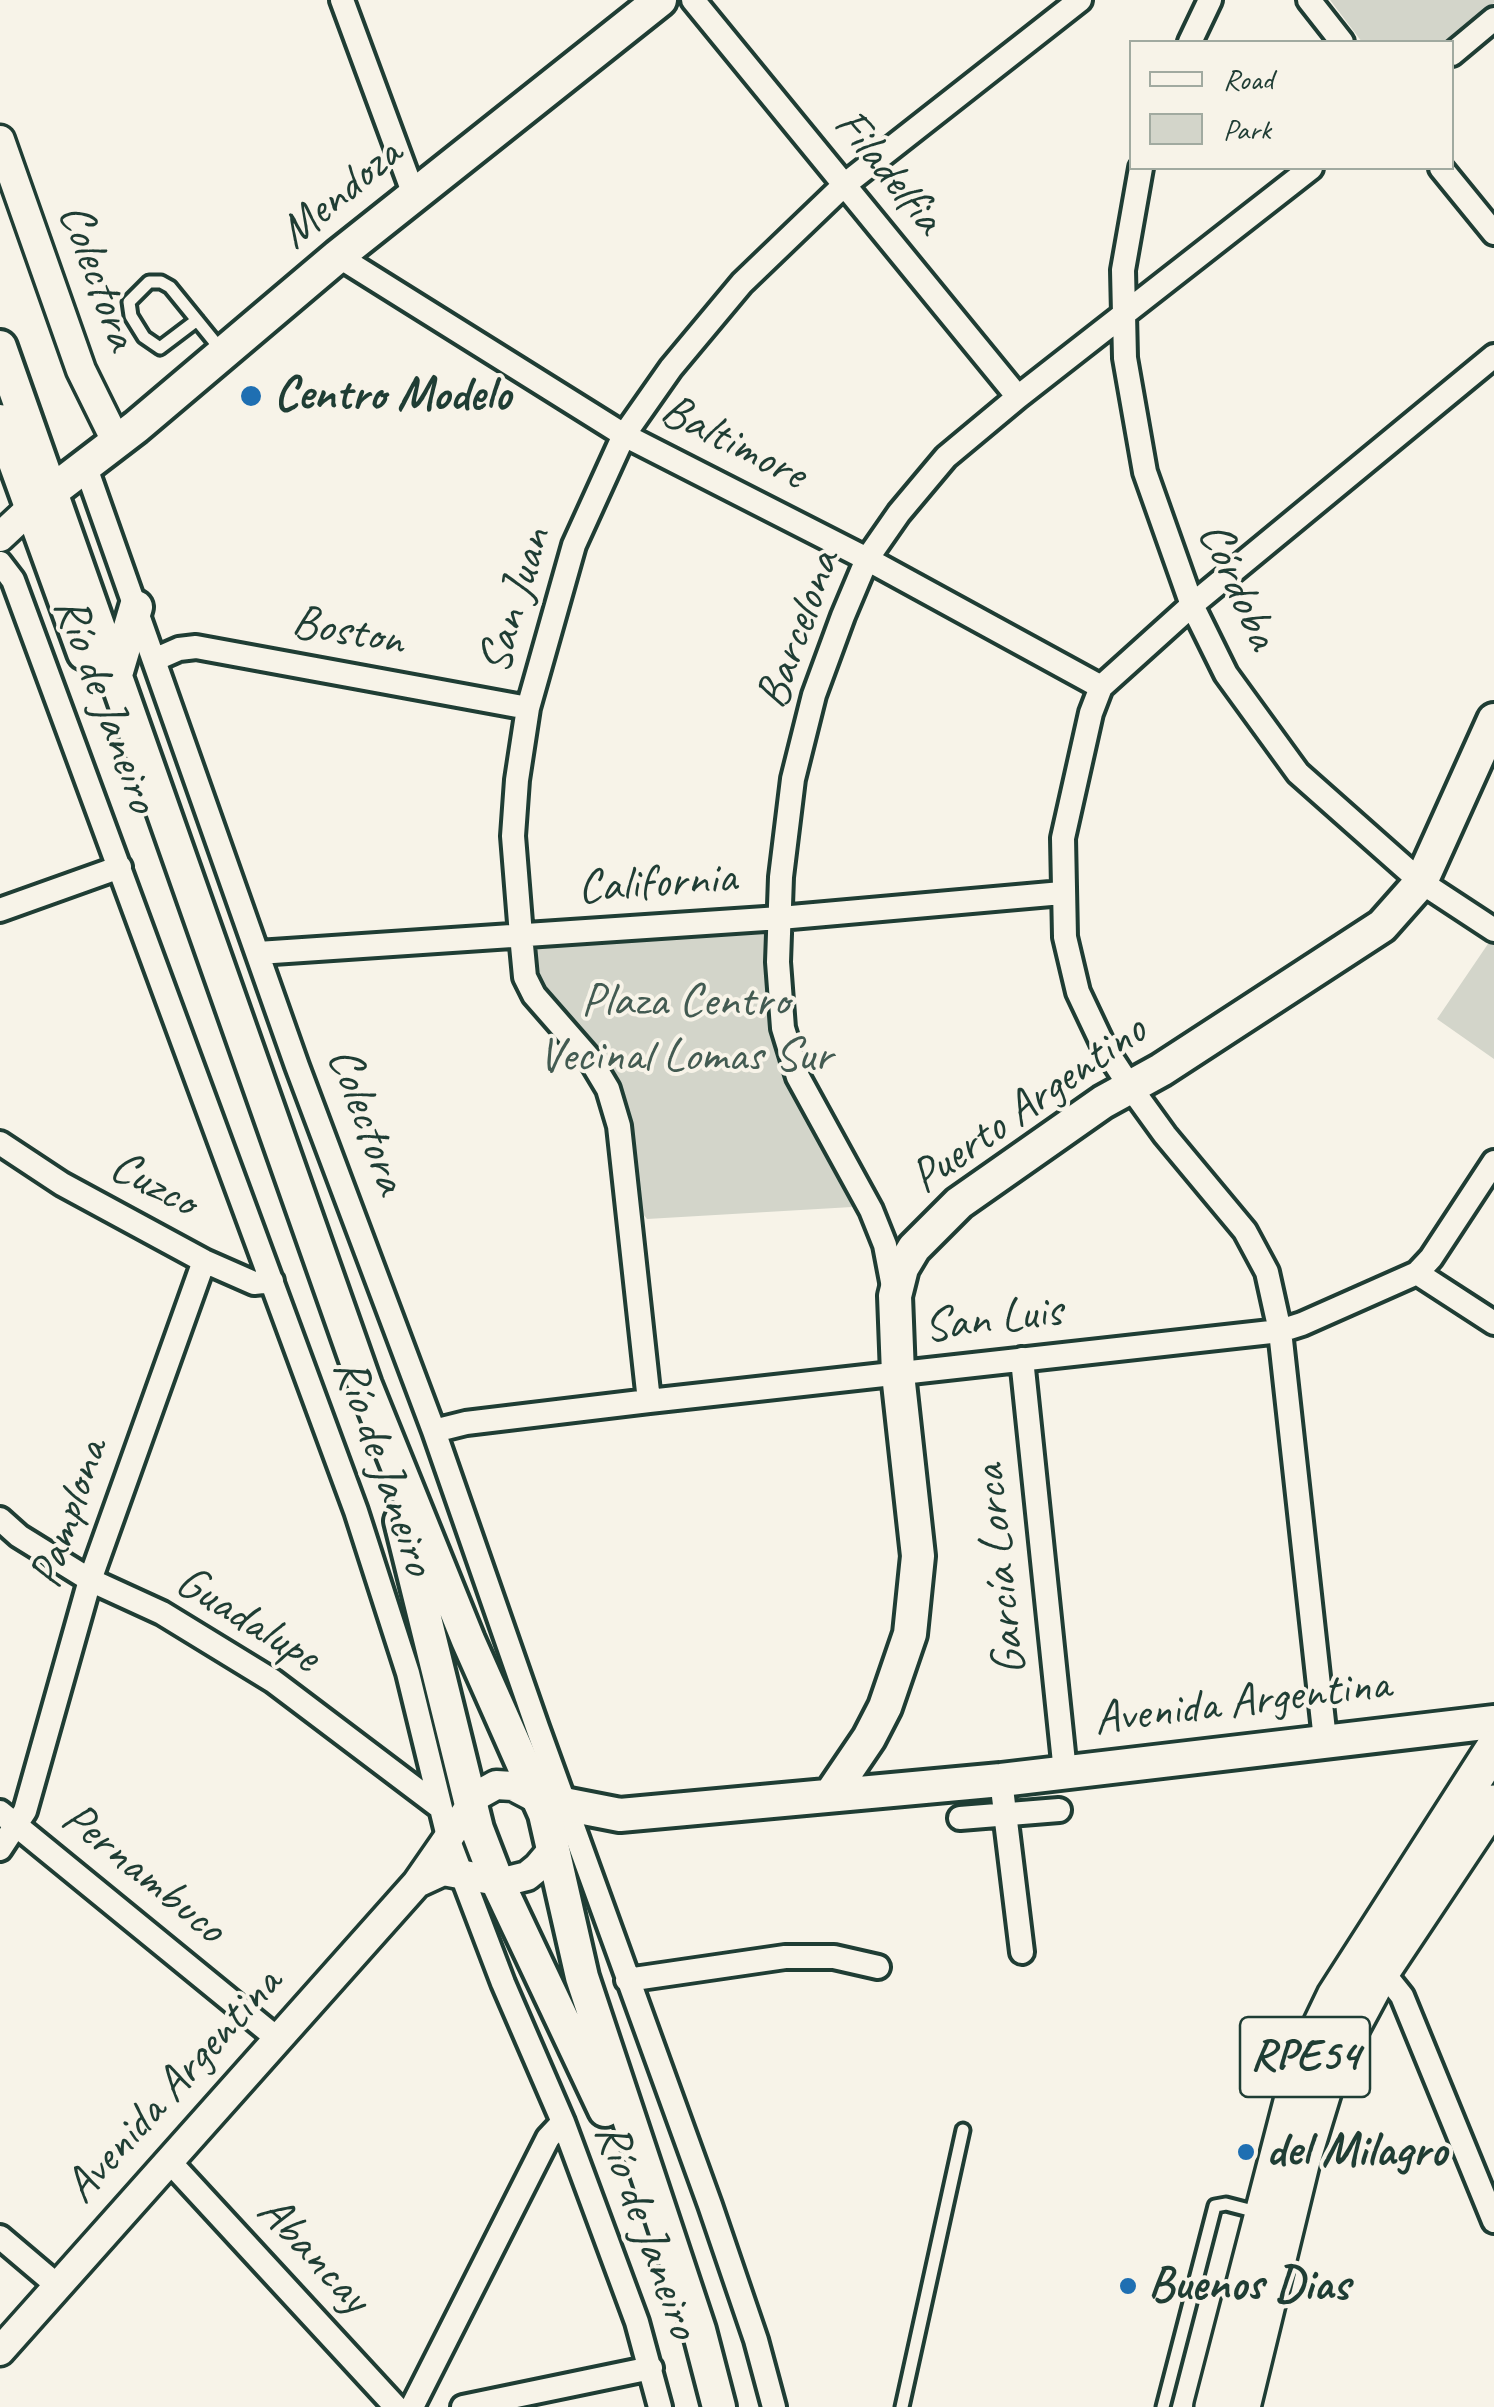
<!DOCTYPE html>
<html>
<head>
<meta charset="utf-8">
<style>
  body { margin:0 }
  #map { position:relative; width:1494px; height:2407px; overflow:hidden; background:#f7f3e8; font-family:Caveat,sans-serif }
  canvas { display:block }
  .legend { position:absolute; left:1129px; top:40px; width:325px; height:130px; box-sizing:border-box; background:#f7f3e8; border:2px solid #a1aaa0; margin:0; padding:12px 18px; list-style:none; font-size:30px; color:#1f3d34 }
  .legend li { display:flex; align-items:center; gap:20px; height:50px }
  .legend b { width:50px; border:2px solid #a1aaa0 }
</style>
</head>
<body>
<div id="map">
<canvas width="1494" height="2407"></canvas>
<ul class="legend">
<li><b style="height:12px;background:#f7f3e8"></b>Road</li>
<li><b style="height:28px;background:#d3d5ca"></b>Park</li>
</ul>
</div>
<script>
const context = document.querySelector('canvas').getContext('2d');
context.lineJoin = 'round';
function fill(path, color) {
  context.fillStyle = color;
  context.fill(path, 'evenodd');
}
function poly(rows) {
  const path = new Path2D();
  for (const r of rows) {
    path.moveTo(r[0], r[1]);
    for (let i = 2; i < r.length; i += 2) path.lineTo(r[i], r[i + 1]);
  }
  return path;
}
function stroke(path, color, width, dash) {
  context.strokeStyle = color;
  context.lineWidth = width;
  context.lineCap = dash ? 'butt' : 'round';
  context.setLineDash(dash || []);
  context.stroke(path);
}
function label(font, color, halo, rows, align = 'center') {
  context.font = font + ' Caveat,sans-serif';
  context.lineWidth = 8;
  context.setLineDash([]);
  context.textBaseline = 'middle';
  context.strokeStyle = halo;
  context.fillStyle = color;
  for (const [text, x, y, turn = 0] of rows) {
    context.save();
    context.translate(x, y);
    context.rotate((+turn || 0) * Math.PI / 180);
    context.textAlign = isNaN(turn) ? turn : align;
    if (halo) context.strokeText(text, 0, 0);
    context.fillText(text, 0, 0);
    context.restore();
  }
}
const green = poly([
  [1330,0,1494,0,1494,3,1443,42,1362,42],
  [770,931,774,1024,793,1095,824,1141,852,1207,647,1219,634,1203,615,1084,541,989,535,948],
  [1494,935,1494,1059,1437,1019]
]);
const service = poly([
  [197,320,160,348,144,337,131,316,129,302,149,282,161,282,170,287,222,351],
  [902,2407,963,2130],
  [1163,2407,1215,2206,1226,2204,1257,2212]
]);
const minor = poly([
  [342,0,414,195],
  [693,0,1018,397],
  [1309,0,1342,42],
  [1190,42,1210,0],
  [1452,54,1494,19],
  [1141,168,1123,270,1125,358,1145,472,1192,605,1226,674,1298,773,1421,882,1494,930],
  [1441,168,1494,233],
  [338,256,624,435,867,559,1101,687],
  [85,465,297,1066,434,1431,537,1727,710,2205,756,2340,774,2407],
  [0,563,13,580,356,1511,408,1673,449,1841,503,1983,563,2122,637,2322,660,2407],
  [154,660,179,649,196,647,528,708],
  [0,910,120,867],
  [258,953,780,918,1062,893],
  [0,1143,62,1184,204,1261,254,1283,272,1281],
  [1417,1273,1494,1323],
  [893,1287,885,1245,871,1210,798,1077,783,1028,778,962,781,877,793,779,814,695,843,616,867,559,899,513,946,457,1018,397,1311,168],
  [1022,1359,1065,1772],
  [649,1401,619,1126,608,1089,590,1059,534,995,525,977,521,935,513,836,517,780,528,708,574,545,624,435,671,368,742,283,843,186,1080,0],
  [434,1431,466,1423,649,1401,1280,1331,1302,1324,1417,1273,1431,1258,1494,1162],
  [0,1519,19,1536,90,1580,162,1613,273,1681,441,1808],
  [1325,1740,1280,1331,1267,1272,1245,1231,1165,1135,1131,1088,1104,1047,1078,992,1065,937,1063,838,1091,713,1101,687,1192,605,1494,356],
  [1001,1780,1022,1952],
  [0,1812,279,2040],
  [960,1818,1059,1810],
  [0,1849,25,1811,90,1580,204,1261],
  [1382,1971,1402,1996,1494,2221],
  [627,1980,785,1957,834,1957,878,1967],
  [169,2161,396,2407],
  [0,2237,59,2287],
  [412,2407,548,2138,563,2122],
  [463,2407,651,2368]
]);
const tertiary = poly([
  [0,140,81,370,116,441],
  [0,537,31,508],
  [417,1883,443,1871,497,1881,511,1880,527,1876,538,1867,554,1848],
  [0,2351,417,1883,478,1795,496,1785,513,1786,538,1799]
]);
const secondary = poly([
  [0,347,365,1385,468,1640,545,1814,582,1977,699,2330,719,2407],
  [0,421,84,653],
  [38,502,136,427,338,256,660,0],
  [115,678,136,607],
  [401,1521,477,1829,497,1881,605,2110],
  [831,1794,869,1738,885,1707,910,1634,918,1556,898,1374,895,1296,902,1268,914,1248,959,1203,1103,1102,1161,1070,1382,926,1421,882,1494,720],
  [538,1799,620,1815,1001,1780,1494,1722]
]);
const primary = poly([
  [1213,2407,1301,2067,1335,1996,1494,1748],
  [1242,2407,1301,2164,1331,2066,1382,1971,1494,1803]
]);
const markers = [
  [251,396,12,"#1f6fb2"],
  [1246,2152,10,"#1f6fb2"],
  [1128,2286,10,"#1f6fb2"]
];
const shields = [
  [1305,2057,130]
];
const shieldNames = [
  ["RPE54",1305,2057]
];
const streetNames = [
  ["Filadelfia",888,172,51],
  ["Mendoza",341,194,-40],
  ["Colectora",97,277,70],
  ["Baltimore",733,443,27],
  ["Córdoba",1237,586,66],
  ["San Juan",516,601,-73],
  ["Barcelona",799,630,-70],
  ["Boston",348,632,10],
  ["Río de Janeiro",105,705,70],
  ["California",657,884,-4],
  ["Puerto Argentino",1029,1105,-35],
  ["Colectora",366,1121,70],
  ["Cuzco",153,1185,28],
  ["San Luis",993,1320,-7],
  ["Río de Janeiro",383,1467,71],
  ["Pamplona",70,1514,-71],
  ["García Lorca",1001,1570,-96],
  ["Guadalupe",247,1620,32],
  ["Avenida Argentina",1242,1703,-7],
  ["Pernambuco",143,1874,39],
  ["Avenida Argentina",174,2086,-48],
  ["Río de Janeiro",646,2231,70],
  ["Abancay",313,2255,47]
];
const poiNames = [
  ["Centro Modelo",274,396],
  ["del Milagro",1266,2152],
  ["Buenos Dias",1148,2286]
];
const parkNames = [
  ["Plaza Centro",685,1002],
  ["Vecinal Lomas Sur",685,1057]
];
fill(green, '#d3d5ca');
stroke(service, '#1f3d34', 19);
stroke(minor, '#1f3d34', 30);
stroke(tertiary, '#1f3d34', 35);
stroke(secondary, '#1f3d34', 40);
stroke(primary, '#1f3d34', 42);
stroke(service, '#f7f3e8', 11);
stroke(minor, '#f7f3e8', 22);
stroke(tertiary, '#f7f3e8', 28);
stroke(secondary, '#f7f3e8', 32);
stroke(primary, '#f7f3e8', 35);
for (const [x, y, r, color] of markers) {
  const dot = new Path2D();
  dot.arc(x, y, r, 0, 2 * Math.PI);
  context.fillStyle = color;
  context.fill(dot);
  stroke(dot, '#f7f3e8', 4);
}
for (const [x, y, w] of shields) {
  const box = new Path2D();
  box.roundRect(x - w / 2, y - 40, w, 80, 8);
  context.fillStyle = '#f7f3e8';
  context.fill(box);
  stroke(box, '#1f3d34', 2.5);
}
label('bold 45px', '#1f3d34', null, shieldNames);
label('48px', '#1f3d34', '#f7f3e8', streetNames);
label('bold 48px', '#1f3d34', '#f7f3e8', poiNames, 'left');
label('48px', '#435b52', '#f7f3e8', parkNames);
</script>
</body>
</html>
